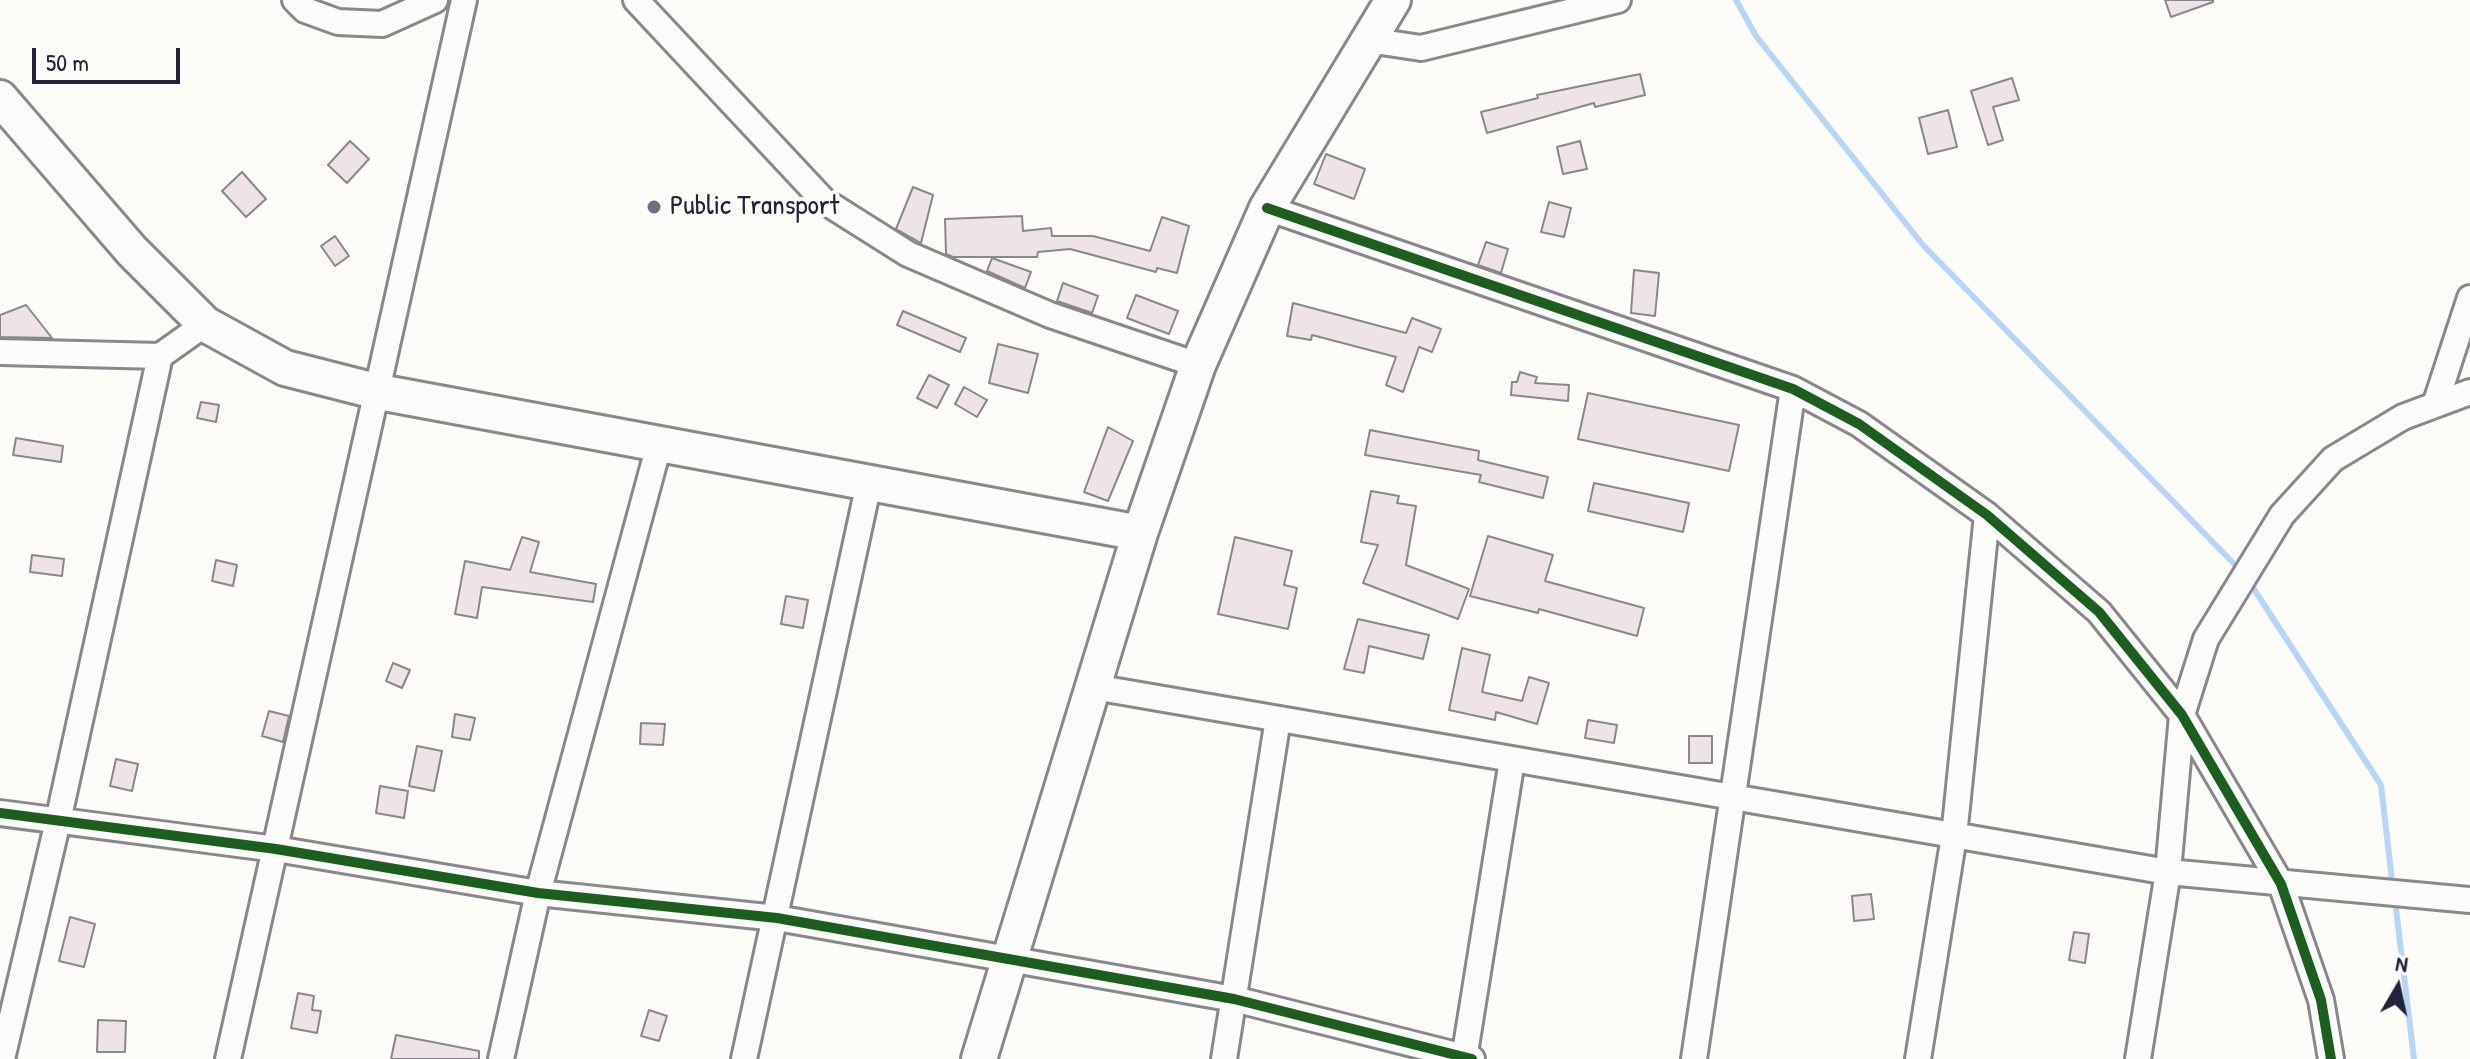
<!DOCTYPE html>
<html>
<head>
<meta charset="utf-8">
<style>
  body { margin:0 }
  #map { position:relative; width:2470px; height:1059px; overflow:hidden; background:#fcfbf8; font-family:"Patrick Hand",sans-serif }
  canvas { display:block }
  .north { position:absolute; left:2358px; top:947px; width:80px; height:80px; -webkit-text-stroke:6px #fdfcf7; paint-order:stroke; rotate:9deg; font-size:22px; font-weight:700; line-height:32px; text-align:center; color:#22223b }
  .north::after { content:''; display:block; margin:auto; width:28px; height:36px; background:#22223b; clip-path:polygon(50% 0,100% 100%,50% 72%,0 100%) }
  .scale { position:absolute; left:32px; top:48px; width:148px; height:36px; box-sizing:border-box; border:4px solid #22223b; border-top:0; padding-left:10px; font-size:24px; line-height:28px; white-space:nowrap; color:#22223b; -webkit-text-stroke:6px #fdfcf7; paint-order:stroke }
</style>
</head>
<body>
<div id="map">
<canvas width="2470" height="1059"></canvas>
<div class="north">N</div>
<div class="scale">50 m</div>
</div>
<script>
const context = document.querySelector('canvas').getContext('2d');
context.lineJoin = 'round';
function poly(rows) {
  const path = new Path2D();
  for (const r of rows) {
    path.moveTo(r[0], r[1]);
    for (let i = 2; i < r.length; i += 2) path.lineTo(r[i], r[i + 1]);
  }
  return path;
}
function stroke(path, color, width, dash) {
  context.strokeStyle = color;
  context.lineWidth = width;
  context.lineCap = dash ? 'butt' : 'round';
  context.setLineDash(dash || []);
  context.stroke(path);
}
function fill(path, color) {
  context.fillStyle = color;
  context.fill(path, 'evenodd');
}
function label(font, color, halo, rows, align = 'center') {
  context.font = font + ' "Patrick Hand",sans-serif';
  context.lineWidth = 8;
  context.setLineDash([]);
  context.textBaseline = 'middle';
  context.strokeStyle = halo;
  context.fillStyle = color;
  for (const [text, x, y, turn = 0] of rows) {
    context.save();
    context.translate(x, y);
    context.rotate((+turn || 0) * Math.PI / 180);
    context.textAlign = isNaN(turn) ? turn : align;
    if (halo) context.strokeText(text, 0, 0);
    context.fillText(text, 0, 0);
    context.restore();
  }
}
const stream = poly([
  [1736,0,1756,36,1923,245,2241,571],
  [2248,580,2381,785,2393,889],
  [2395,900,2414,1059]
]);
const building = poly([
  [2165,0,2213,0,2213,2,2171,17,2165,0],
  [1640,74,1645,95,1595,107,1594,103,1487,133,1481,112,1538,98,1537,95,1640,74],
  [2012,78,2019,100,1993,107,2003,140,1988,145,1971,91,2012,78],
  [1948,110,1957,147,1928,154,1919,118,1948,110],
  [350,141,369,159,347,183,328,165,350,141],
  [1580,141,1587,169,1563,174,1557,147,1580,141],
  [1326,154,1365,169,1354,199,1314,184,1326,154],
  [242,172,266,199,246,217,222,191,242,172],
  [913,187,933,195,921,243,896,229,913,187],
  [1549,202,1571,208,1564,237,1541,232,1549,202],
  [1022,216,1023,231,1051,228,1052,236,1093,236,1150,251,1162,217,1189,226,1177,273,1157,268,1156,272,1070,249,1038,252,1037,257,953,257,946,254,945,219,1022,216],
  [335,236,349,256,335,266,321,246,335,236],
  [1486,242,1508,249,1501,273,1478,265,1486,242],
  [992,258,1031,272,1025,288,987,271,992,258],
  [1634,270,1659,273,1655,316,1631,313,1634,270],
  [1063,283,1098,296,1092,313,1057,301,1063,283],
  [1136,295,1178,311,1169,334,1127,318,1136,295],
  [1293,303,1406,333,1412,318,1441,329,1432,352,1419,347,1403,392,1386,385,1396,357,1312,335,1311,340,1287,336,1293,303],
  [26,305,52,338,0,337,0,315,26,305],
  [903,311,966,338,960,352,897,325,903,311],
  [998,344,1038,354,1028,393,989,383,998,344],
  [1520,372,1537,377,1535,383,1569,385,1568,401,1511,395,1512,382,1517,382,1520,372],
  [929,375,949,385,937,408,917,398,929,375],
  [964,387,987,400,977,417,955,404,964,387],
  [1588,393,1739,425,1729,471,1578,439,1588,393],
  [201,402,219,405,216,422,197,418,201,402],
  [1108,427,1133,441,1108,501,1084,492,1108,427],
  [1370,430,1479,451,1478,460,1548,477,1543,498,1479,482,1481,475,1365,455,1370,430],
  [16,438,63,446,61,462,13,455,16,438],
  [1594,483,1689,503,1683,532,1588,511,1594,483],
  [1371,491,1399,496,1397,503,1416,506,1406,565,1469,589,1458,619,1363,583,1378,545,1361,542,1371,491],
  [1488,536,1553,555,1545,581,1644,608,1637,636,1539,609,1538,613,1470,596,1488,536],
  [522,537,539,542,530,572,596,584,593,602,482,587,477,618,455,614,465,561,510,570,522,537],
  [1235,537,1292,551,1284,585,1297,588,1288,629,1218,614,1235,537],
  [32,555,64,559,62,576,30,572,32,555],
  [216,560,237,565,233,586,212,581,216,560],
  [786,596,808,600,803,628,781,624,786,596],
  [1358,619,1429,635,1423,659,1369,646,1364,673,1344,669,1358,619],
  [1462,648,1490,655,1482,692,1522,701,1529,677,1549,683,1537,724,1496,712,1495,720,1449,710,1462,648],
  [393,663,410,670,402,688,386,681,393,663],
  [269,711,289,716,283,742,262,736,269,711],
  [455,714,475,718,470,740,452,737,455,714],
  [1588,720,1617,725,1614,743,1585,738,1588,720],
  [641,723,665,724,663,745,640,744,641,723],
  [1689,736,1712,736,1712,763,1689,763,1689,736],
  [417,746,442,751,434,791,409,786,417,746],
  [116,759,138,764,132,791,110,786,116,759],
  [380,786,408,791,404,818,376,813,380,786],
  [1871,894,1874,919,1854,921,1852,896,1871,894],
  [70,917,95,924,84,967,59,961,70,917],
  [2074,932,2089,934,2085,963,2069,960,2074,932],
  [298,993,314,996,312,1010,321,1011,317,1033,291,1028,298,993],
  [649,1010,667,1016,659,1041,641,1036,649,1010],
  [98,1020,126,1021,125,1052,97,1052,98,1020],
  [396,1035,479,1051,479,1059,391,1059,396,1035]
]);
const street = poly([
  [295,0,305,10,338,22,382,24,435,0],
  [636,0,824,201,908,254,1050,315,1198,365],
  [1368,40,1421,48,1618,0],
  [1267,208,1793,389,1859,424,1987,515,2099,612,2182,715,2281,884,2321,1000,2331,1059],
  [0,352,160,356,205,324],
  [2435,405,2470,298],
  [1094,687,2168,872,2470,900],
  [0,813,276,849,538,893,777,918,1234,999,1472,1059],
  [2,1059,58,821,160,356],
  [228,1059,464,0],
  [501,1059,538,893,659,445],
  [744,1059,869,483],
  [1224,1059,1278,719],
  [1464,1059,1512,760],
  [1694,1059,1793,389],
  [1918,1059,1954,836,1987,515],
  [2138,1059,2168,872,2182,715,2206,639,2282,515,2333,459,2403,417,2470,392]
]);
const secondary = poly([
  [0,98,132,251,205,324,285,368,379,392,1140,533],
  [979,1059,1140,533,1198,365,1267,208,1393,0]
]);
const cycleway = poly([
  [1267,208,1793,389,1859,424,1987,515,2099,612,2182,715,2281,884,2321,1000,2331,1059],
  [0,813,276,849,538,893,777,918,1234,999,1472,1059]
]);
const markers = [
  [654,207,8,"#6e6e7d"]
];
const poiNames = [
  ["Public Transport",670,207]
];
stroke(stream, '#b7d6f5', 6);
fill(building, '#eee3e7');
stroke(building, '#88888c', 2);
stroke(street, '#88888c', 30);
stroke(secondary, '#88888c', 40);
stroke(street, '#fbfbf9', 24);
stroke(secondary, '#fbfbf9', 34);
stroke(cycleway, '#1b5e20', 10);
for (const [x, y, r, color] of markers) {
  const dot = new Path2D();
  dot.arc(x, y, r, 0, 2 * Math.PI);
  context.fillStyle = color;
  context.fill(dot);
  stroke(dot, '#fdfcf7', 3);
}
label('28px', '#22223b', '#fdfcf7', poiNames, 'left');
</script>
</body>
</html>
